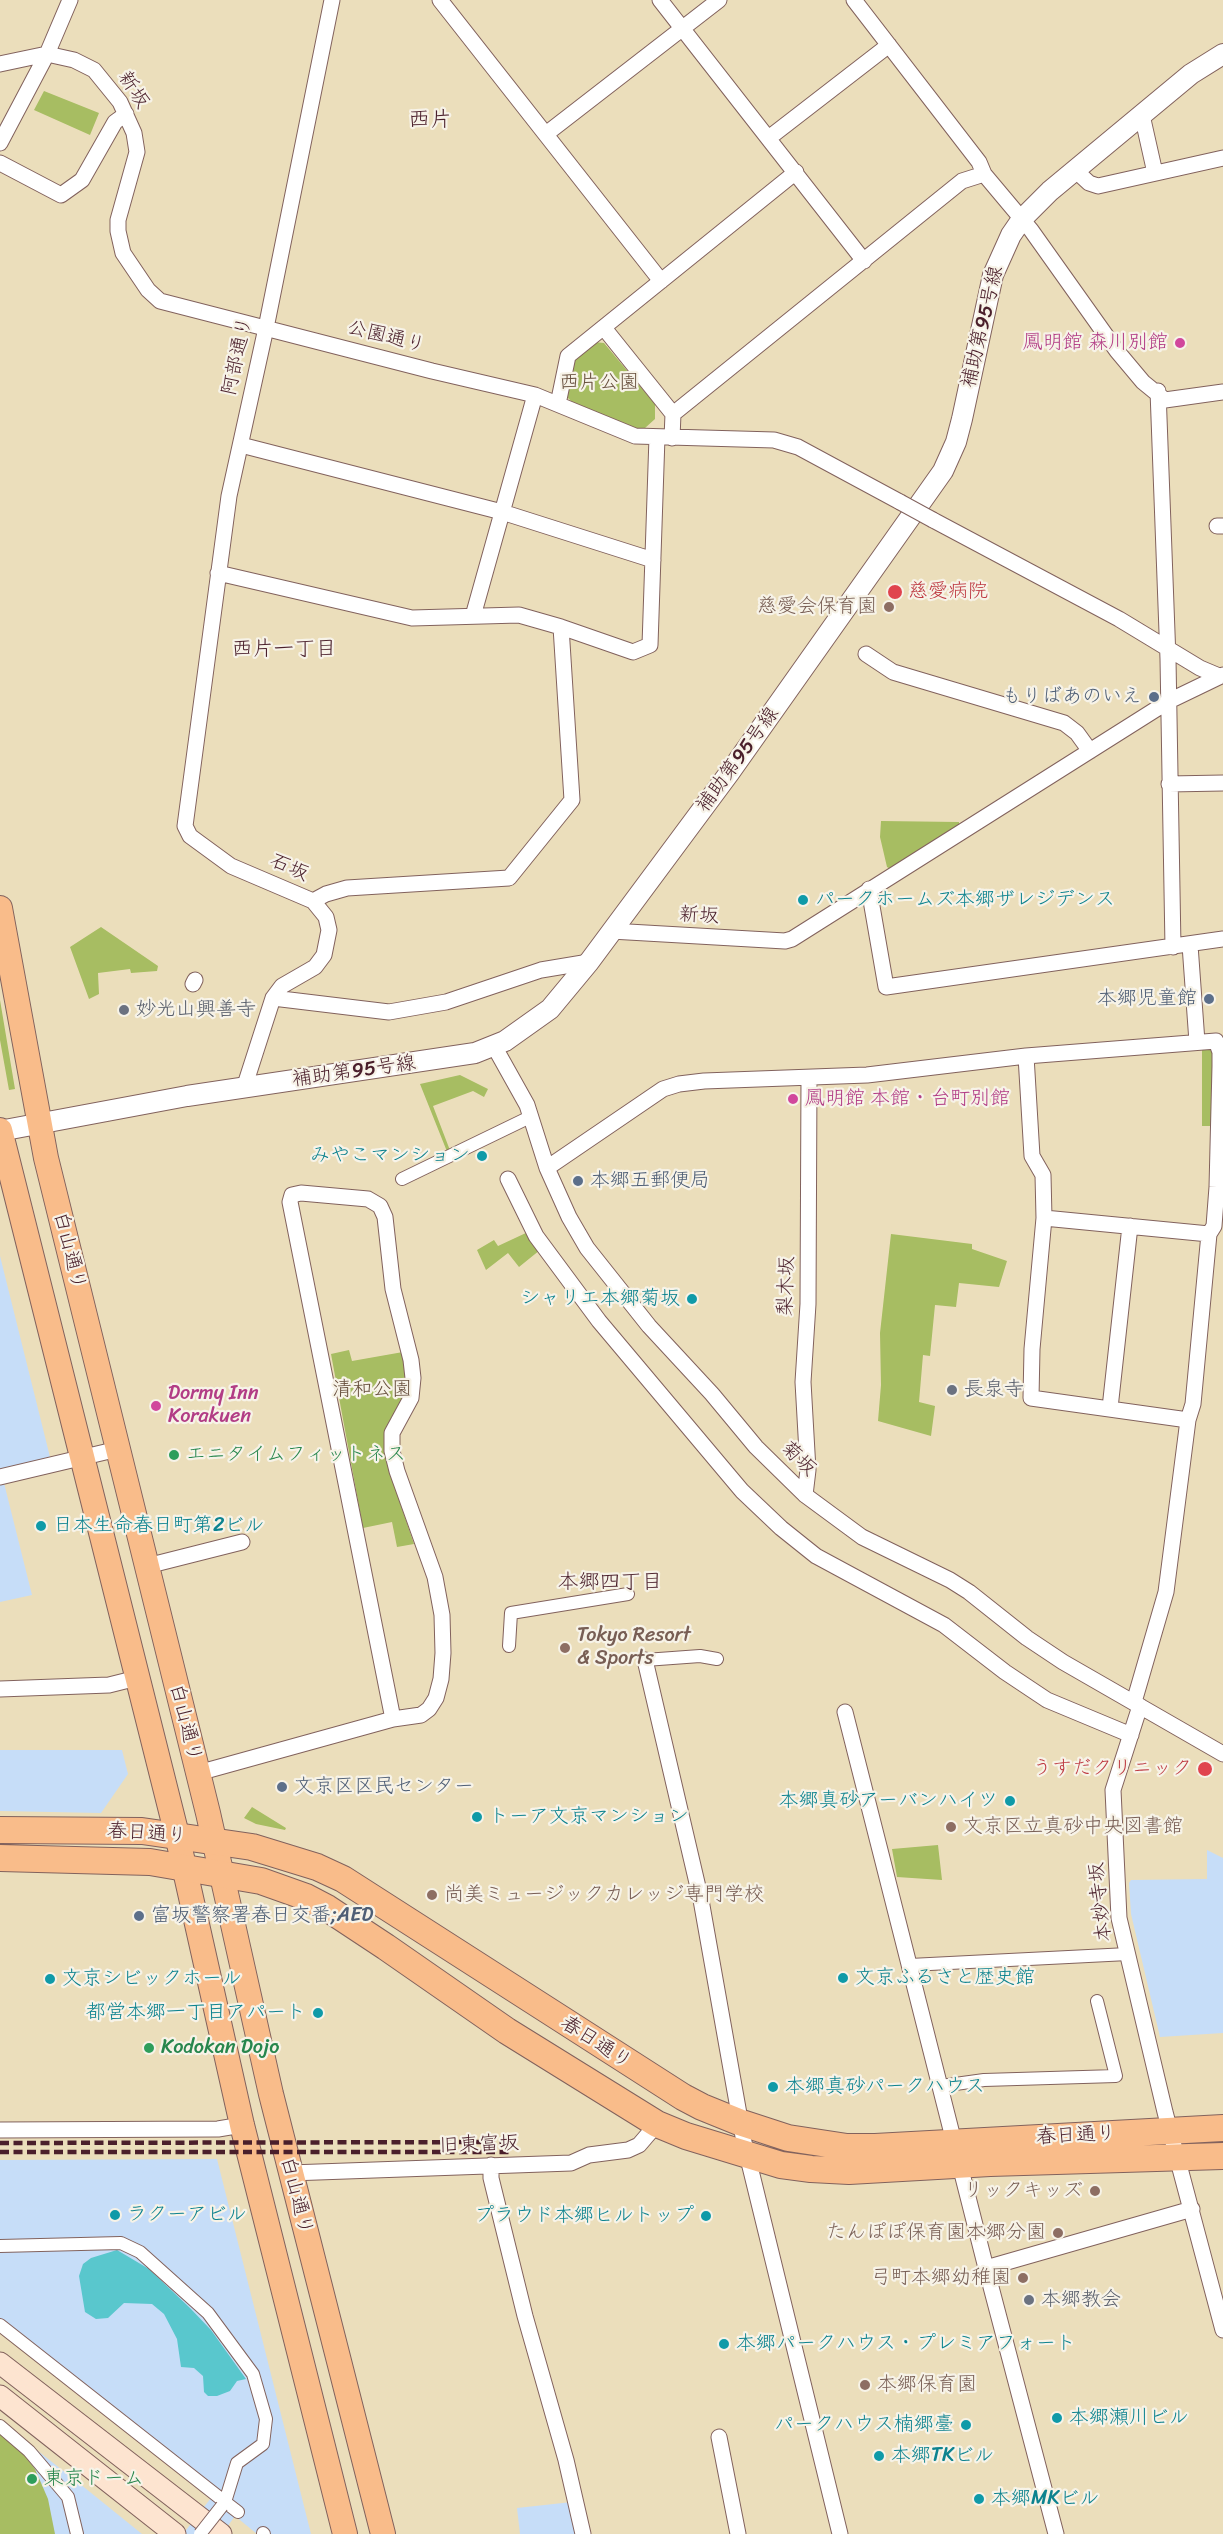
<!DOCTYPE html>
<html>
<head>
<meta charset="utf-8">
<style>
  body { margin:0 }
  canvas { display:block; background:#ebdebb }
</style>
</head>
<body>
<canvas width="1223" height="2534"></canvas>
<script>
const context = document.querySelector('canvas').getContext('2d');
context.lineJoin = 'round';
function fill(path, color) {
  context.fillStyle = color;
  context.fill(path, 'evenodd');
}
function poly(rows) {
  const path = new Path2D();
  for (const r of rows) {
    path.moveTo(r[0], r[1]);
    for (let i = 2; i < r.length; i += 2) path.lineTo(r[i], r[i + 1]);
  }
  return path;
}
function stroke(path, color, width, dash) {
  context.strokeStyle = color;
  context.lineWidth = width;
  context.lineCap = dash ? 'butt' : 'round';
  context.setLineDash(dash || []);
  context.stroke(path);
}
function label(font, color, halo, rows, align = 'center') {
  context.font = font + ' Sriracha,"Klee One",sans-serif';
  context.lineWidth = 4.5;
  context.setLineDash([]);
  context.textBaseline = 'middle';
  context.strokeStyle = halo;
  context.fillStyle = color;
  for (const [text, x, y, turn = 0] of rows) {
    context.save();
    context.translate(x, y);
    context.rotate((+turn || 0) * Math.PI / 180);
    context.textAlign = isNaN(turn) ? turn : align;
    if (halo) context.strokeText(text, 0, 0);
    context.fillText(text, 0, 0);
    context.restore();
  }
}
const built = poly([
  [0,1256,50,1457,0,1469],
  [4,1483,32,1595,0,1602,0,1484],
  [0,1750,122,1750,128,1774,101,1813,0,1811],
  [1207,1850,1223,1858,1223,2033,1160,2037,1131,1914,1129,1883,1131,1880,1207,1879],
  [217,2159,311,2534,257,2534,235,2516,222,2534,183,2534,211,2498,0,2330,0,2160],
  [0,2421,85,2488,142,2534,0,2534],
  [572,2502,580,2534,520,2534,517,2508]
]);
const green = poly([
  [44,91,99,113,90,135,34,110],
  [594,342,604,343,655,404,655,419,645,428,638,430,575,405,568,398,566,392,576,357],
  [881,821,959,822,959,829,892,870,887,867,880,837],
  [101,927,158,966,157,971,131,973,130,969,98,973,99,994,89,999,70,947],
  [0,1000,15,1089,9,1090,0,1040],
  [1202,1047,1207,1047,1216,1055,1212,1126,1202,1126],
  [460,1075,488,1089,484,1097,473,1091,433,1106,451,1153,448,1154,420,1084],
  [528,1232,540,1250,519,1267,508,1253,486,1270,477,1250,494,1240,498,1246],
  [891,1234,972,1244,972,1249,1007,1261,999,1287,959,1283,956,1307,935,1305,930,1356,923,1355,919,1402,935,1406,931,1436,878,1421,881,1385,880,1333],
  [349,1350,352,1361,403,1352,407,1384,400,1404,388,1426,396,1491,414,1544,397,1547,392,1522,363,1528,331,1354],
  [252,1807,286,1828,285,1830,256,1824,244,1818],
  [938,1845,942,1880,897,1877,892,1849],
  [0,2428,14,2441,35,2469,48,2499,55,2534,0,2534]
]);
const water = poly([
  [117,2250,149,2269,190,2308,211,2330,246,2379,237,2381,230,2391,217,2396,208,2396,204,2392,203,2376,194,2368,181,2367,177,2339,164,2314,152,2304,124,2303,108,2318,96,2319,85,2312,79,2276,83,2264,91,2258]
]);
const pedestrian = poly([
  [402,1179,530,1117],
  [509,1646,511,1613,628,1594],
  [645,1660,700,1656,717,1659],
  [910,1965,1128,1954],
  [941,2086,984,2080,1116,2076,1097,2001],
  [0,2246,121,2243,140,2252,208,2313,253,2374,266,2419,263,2444,237,2463,225,2502,0,2325],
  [0,2426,29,2451,68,2497,77,2534],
  [222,2506,225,2502,238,2512],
  [263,2533,264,2534]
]);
const minor = poly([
  [440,0,661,281],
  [660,0,864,261],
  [854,0,979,162,984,174,1031,230,1117,351,1143,382,1165,400,1223,392],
  [0,64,47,54,74,60,94,70,120,102,134,133,137,152,118,220,118,231,123,253,148,290,160,301,432,371,535,395,635,436,774,440,798,447,900,502],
  [1142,115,1155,173],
  [546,134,719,0],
  [770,137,889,45],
  [0,143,47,54,70,0],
  [0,163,61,195,82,180,115,122,126,114],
  [1075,170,1089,183,1098,186,1223,158],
  [604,328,673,414,672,438],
  [1158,391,1168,659,1173,947],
  [558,404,568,356,796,172],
  [673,414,962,181,984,174],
  [241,445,502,512,653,560],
  [933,520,1119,619,1200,668,1219,676],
  [1217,526,1223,526],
  [218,573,412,618,519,615,561,627],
  [473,616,535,395],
  [866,654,893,672,1064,723,1077,733,1090,751],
  [1169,784,1223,783],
  [869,889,886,987,1223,939],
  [313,901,326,894,347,888,509,878,572,800,561,627,633,652,650,645,657,437],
  [611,931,785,941,792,939,1169,701,1223,675],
  [1190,945,1197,1042],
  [193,984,195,980],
  [273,998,389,1012,446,1002,541,970,589,962],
  [494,1046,527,1105,547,1168,569,1217,587,1248,649,1326,712,1394,756,1447,805,1495,862,1537,950,1580,969,1592,1027,1638,1063,1662,1223,1754],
  [1026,1056,1032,1156,1043,1175,1044,1218,1032,1349,1031,1398,1188,1420],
  [244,1088,273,998,282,986,315,967,324,955,329,930,326,917,313,901,231,866,190,836,185,826,229,496,266,328,332,0],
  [547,1168,663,1089,679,1084,704,1081,867,1075,1026,1056,1216,1041,1220,1052,1220,1066,1217,1187,1214,1226,1209,1234,1193,1404,1188,1420,1166,1592,1134,1702],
  [508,1179,536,1236,599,1321,742,1491,781,1528,816,1556,944,1625,1005,1672,1047,1700,1131,1735],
  [1044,1218,1209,1234],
  [1110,1408,1130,1226],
  [0,1477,118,1449],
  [805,1495,808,1470,803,1382,808,1304,809,1078],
  [147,1566,242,1542],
  [645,1660,701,1900,744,2142,840,2534],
  [0,1689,109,1685,137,1678],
  [1140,1706,1113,1790,1119,1918,1165,2112,1223,2330],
  [845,1712,986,2268,1056,2534],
  [198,1773,393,1719,421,1715,429,1709,436,1698,441,1679,443,1653,442,1615,435,1577,397,1471,392,1451,392,1433,411,1398,413,1378,411,1360,393,1289,385,1217,380,1206,368,1199,301,1193,292,1195,290,1202,393,1719],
  [0,2130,218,2129,242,2125],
  [491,2165,491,2178,525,2316,566,2460,583,2534],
  [290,2173,571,2163,589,2155,628,2150,639,2145,657,2124],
  [986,2268,1192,2209],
  [719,2437,738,2534]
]);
const tertiary = poly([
  [0,1131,187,1096,475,1053,505,1041,550,1009,589,962,730,772,943,471,956,442,962,419,993,275,1011,235,1022,219,1050,191,1191,74,1223,54]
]);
const secondary = poly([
  [0,2363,221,2534],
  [0,2396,175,2534]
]);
const primary = poly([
  [0,908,46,1158,208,1813,271,2094,383,2534],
  [0,1130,177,1835,242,2125,345,2534]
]);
const trunk = poly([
  [0,1830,142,1831,252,1847,317,1867,343,1879,683,2097,702,2107,739,2122,788,2138,847,2147,875,2147,1223,2128],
  [0,1858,150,1862,261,1881,306,1897,327,1908,386,1947,507,2031,657,2124,686,2136,781,2165,811,2169,849,2171,990,2163,1223,2156]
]);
const rail = poly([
  [0,2143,512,2142],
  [0,2152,511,2152]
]);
const pedestrianBridge = poly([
  [200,2534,222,2506]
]);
const minorBridge = poly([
  [900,502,933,520]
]);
const markers = [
  [1180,343,6,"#d1479c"],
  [895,592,8,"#e0444e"],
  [889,607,6,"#8d6e63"],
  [1154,697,6,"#5c6f8a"],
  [803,900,6,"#0f9aa8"],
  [1209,999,6,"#5c6f8a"],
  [124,1010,6,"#6b7280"],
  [793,1099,6,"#d1479c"],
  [482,1156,6,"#0f9aa8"],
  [578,1181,6,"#5c6f8a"],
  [692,1299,6,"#0f9aa8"],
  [952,1390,6,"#6b7280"],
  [156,1406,6,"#d1479c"],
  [174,1455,6,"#2e9e5b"],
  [41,1526,6,"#0f9aa8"],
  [565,1648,6,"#8d6e63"],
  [1205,1769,8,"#e0444e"],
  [282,1787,6,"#5c6f8a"],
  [1010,1801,6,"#0f9aa8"],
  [477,1817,6,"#0f9aa8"],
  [951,1827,6,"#8d6e63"],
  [432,1895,6,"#8d6e63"],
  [139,1916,6,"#5c6f8a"],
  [843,1978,6,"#0f9aa8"],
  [50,1979,6,"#0f9aa8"],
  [318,2013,6,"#0f9aa8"],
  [149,2048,6,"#2e9e5b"],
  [773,2087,6,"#0f9aa8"],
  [1095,2191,6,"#8d6e63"],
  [115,2215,6,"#0f9aa8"],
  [706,2216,6,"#0f9aa8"],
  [1058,2233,6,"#8d6e63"],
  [1023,2278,6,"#8d6e63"],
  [1029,2300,6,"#6b7280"],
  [724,2344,6,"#0f9aa8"],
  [865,2385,6,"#8d6e63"],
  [1057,2418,6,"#0f9aa8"],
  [966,2425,6,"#0f9aa8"],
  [879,2456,6,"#0f9aa8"],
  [32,2479,6,"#2e9e5b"],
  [979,2499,6,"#0f9aa8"]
];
const streetNames = [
  ["新坂",133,90,57],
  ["補助第95号線",983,327,-77],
  ["公園通り",386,337,14],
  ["阿部通り",238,356,-78],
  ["補助第95号線",738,760,-54],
  ["石坂",289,868,24],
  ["新坂",699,916,3],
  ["補助第95号線",354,1072,-8],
  ["白山通り",69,1251,76],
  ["梨木坂",787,1286,-88],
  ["菊坂",798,1459,44],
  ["白山通り",185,1723,76],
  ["春日通り",147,1834,4],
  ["本妙寺坂",1101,1902,-96],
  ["春日通り",596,2043,33],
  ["春日通り",1076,2136,-3],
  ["旧東富坂",479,2145,-2],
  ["白山通り",296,2196,76]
];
const hotelNames = [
  ["鳳明館 森川別館",1168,343,"right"],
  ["鳳明館 本館・台町別館",805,1099],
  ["Dormy Inn",168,1394],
  ["Korakuen",168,1417]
];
const parkNames = [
  ["西片公園",599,383],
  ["清和公園",372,1390]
];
const healthNames = [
  ["慈愛病院",908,592],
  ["うすだクリニック",1192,1769,"right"]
];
const educationNames = [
  ["慈愛会保育園",877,607],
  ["Tokyo Resort",577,1636,"left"],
  ["& Sports",577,1659,"left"],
  ["文京区立真砂中央図書館",963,1827,"left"],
  ["尚美ミュージックカレッジ専門学校",444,1895,"left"],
  ["リックキッズ",1083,2191],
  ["たんぽぽ保育園本郷分園",1046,2233],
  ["弓町本郷幼稚園",1011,2278],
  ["本郷保育園",877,2385,"left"]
];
const serviceNames = [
  ["もりばあのいえ",1142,697,"right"],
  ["本郷児童館",1197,999,"right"],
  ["本郷五郵便局",590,1181],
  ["文京区区民センター",294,1787],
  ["富坂警察署春日交番;AED",151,1916]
];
const cultureNames = [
  ["パークホームズ本郷ザレジデンス",815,900],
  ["みやこマンション",470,1156,"right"],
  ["シャリエ本郷菊坂",680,1299,"right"],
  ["日本生命春日町第2ビル",53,1526],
  ["本郷真砂アーバンハイツ",998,1801,"right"],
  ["トーア文京マンション",489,1817],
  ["文京ふるさと歴史館",855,1978],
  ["文京シビックホール",62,1979],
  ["都営本郷一丁目アパート",306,2013,"right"],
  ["本郷真砂パークハウス",785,2087],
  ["ラクーアビル",127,2215],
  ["プラウド本郷ヒルトップ",694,2216,"right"],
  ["本郷パークハウス・プレミアフォート",736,2344],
  ["本郷瀬川ビル",1069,2418],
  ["パークハウス楠郷臺",954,2425,"right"],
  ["本郷TKビル",891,2456],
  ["本郷MKビル",991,2499]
];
const worshipNames = [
  ["妙光山興善寺",136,1010],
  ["長泉寺",964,1390],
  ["本郷教会",1041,2300]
];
const leisureNames = [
  ["エニタイムフィットネス",186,1455],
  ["Kodokan Dojo",161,2048],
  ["東京ドーム",44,2479]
];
const neighbourhoodNames = [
  ["西片一丁目",284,650],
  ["本郷四丁目",610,1583]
];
const quarterNames = [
  ["西片",430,120]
];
fill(built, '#c6ddf8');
fill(green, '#a7bd62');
fill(water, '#59c7cd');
stroke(pedestrian, '#82625d', 14);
stroke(minor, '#82625d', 17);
stroke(tertiary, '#82625d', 22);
stroke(secondary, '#82625d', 23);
stroke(primary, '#82625d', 26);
stroke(trunk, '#82625d', 28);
stroke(pedestrian, '#fff', 12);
stroke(minor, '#fff', 15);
stroke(tertiary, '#fff', 20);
stroke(secondary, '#fde4d0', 21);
stroke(primary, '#f9bc8a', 24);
stroke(trunk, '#f9bc8a', 26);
stroke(rail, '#4a1f2b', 4.5, [9, 4.5]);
stroke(pedestrianBridge, '#82625d', 14, []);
stroke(minorBridge, '#82625d', 17, []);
stroke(pedestrianBridge, '#fff', 12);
stroke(minorBridge, '#fff', 15);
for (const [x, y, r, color] of markers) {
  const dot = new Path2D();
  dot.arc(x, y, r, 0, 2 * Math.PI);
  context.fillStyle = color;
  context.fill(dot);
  stroke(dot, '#f7f3e8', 2);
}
label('20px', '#4a1f2b', '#f7f3e8', streetNames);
label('20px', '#b23c85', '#f7f3e8', hotelNames, 'left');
label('20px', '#664e3c', '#f7f3e8', parkNames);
label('20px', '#be3a42', '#f7f3e8', healthNames, 'left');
label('20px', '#785e54', '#f7f3e8', educationNames, 'right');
label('20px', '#4e5e75', '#f7f3e8', serviceNames, 'left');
label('20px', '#0d838f', '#f7f3e8', cultureNames, 'left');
label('20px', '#5b616d', '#f7f3e8', worshipNames, 'left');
label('20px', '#27864d', '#f7f3e8', leisureNames, 'left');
label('21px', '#4a1f2b', '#f7f3e8', neighbourhoodNames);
label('22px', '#4a1f2b', '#f7f3e8', quarterNames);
</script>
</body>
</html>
